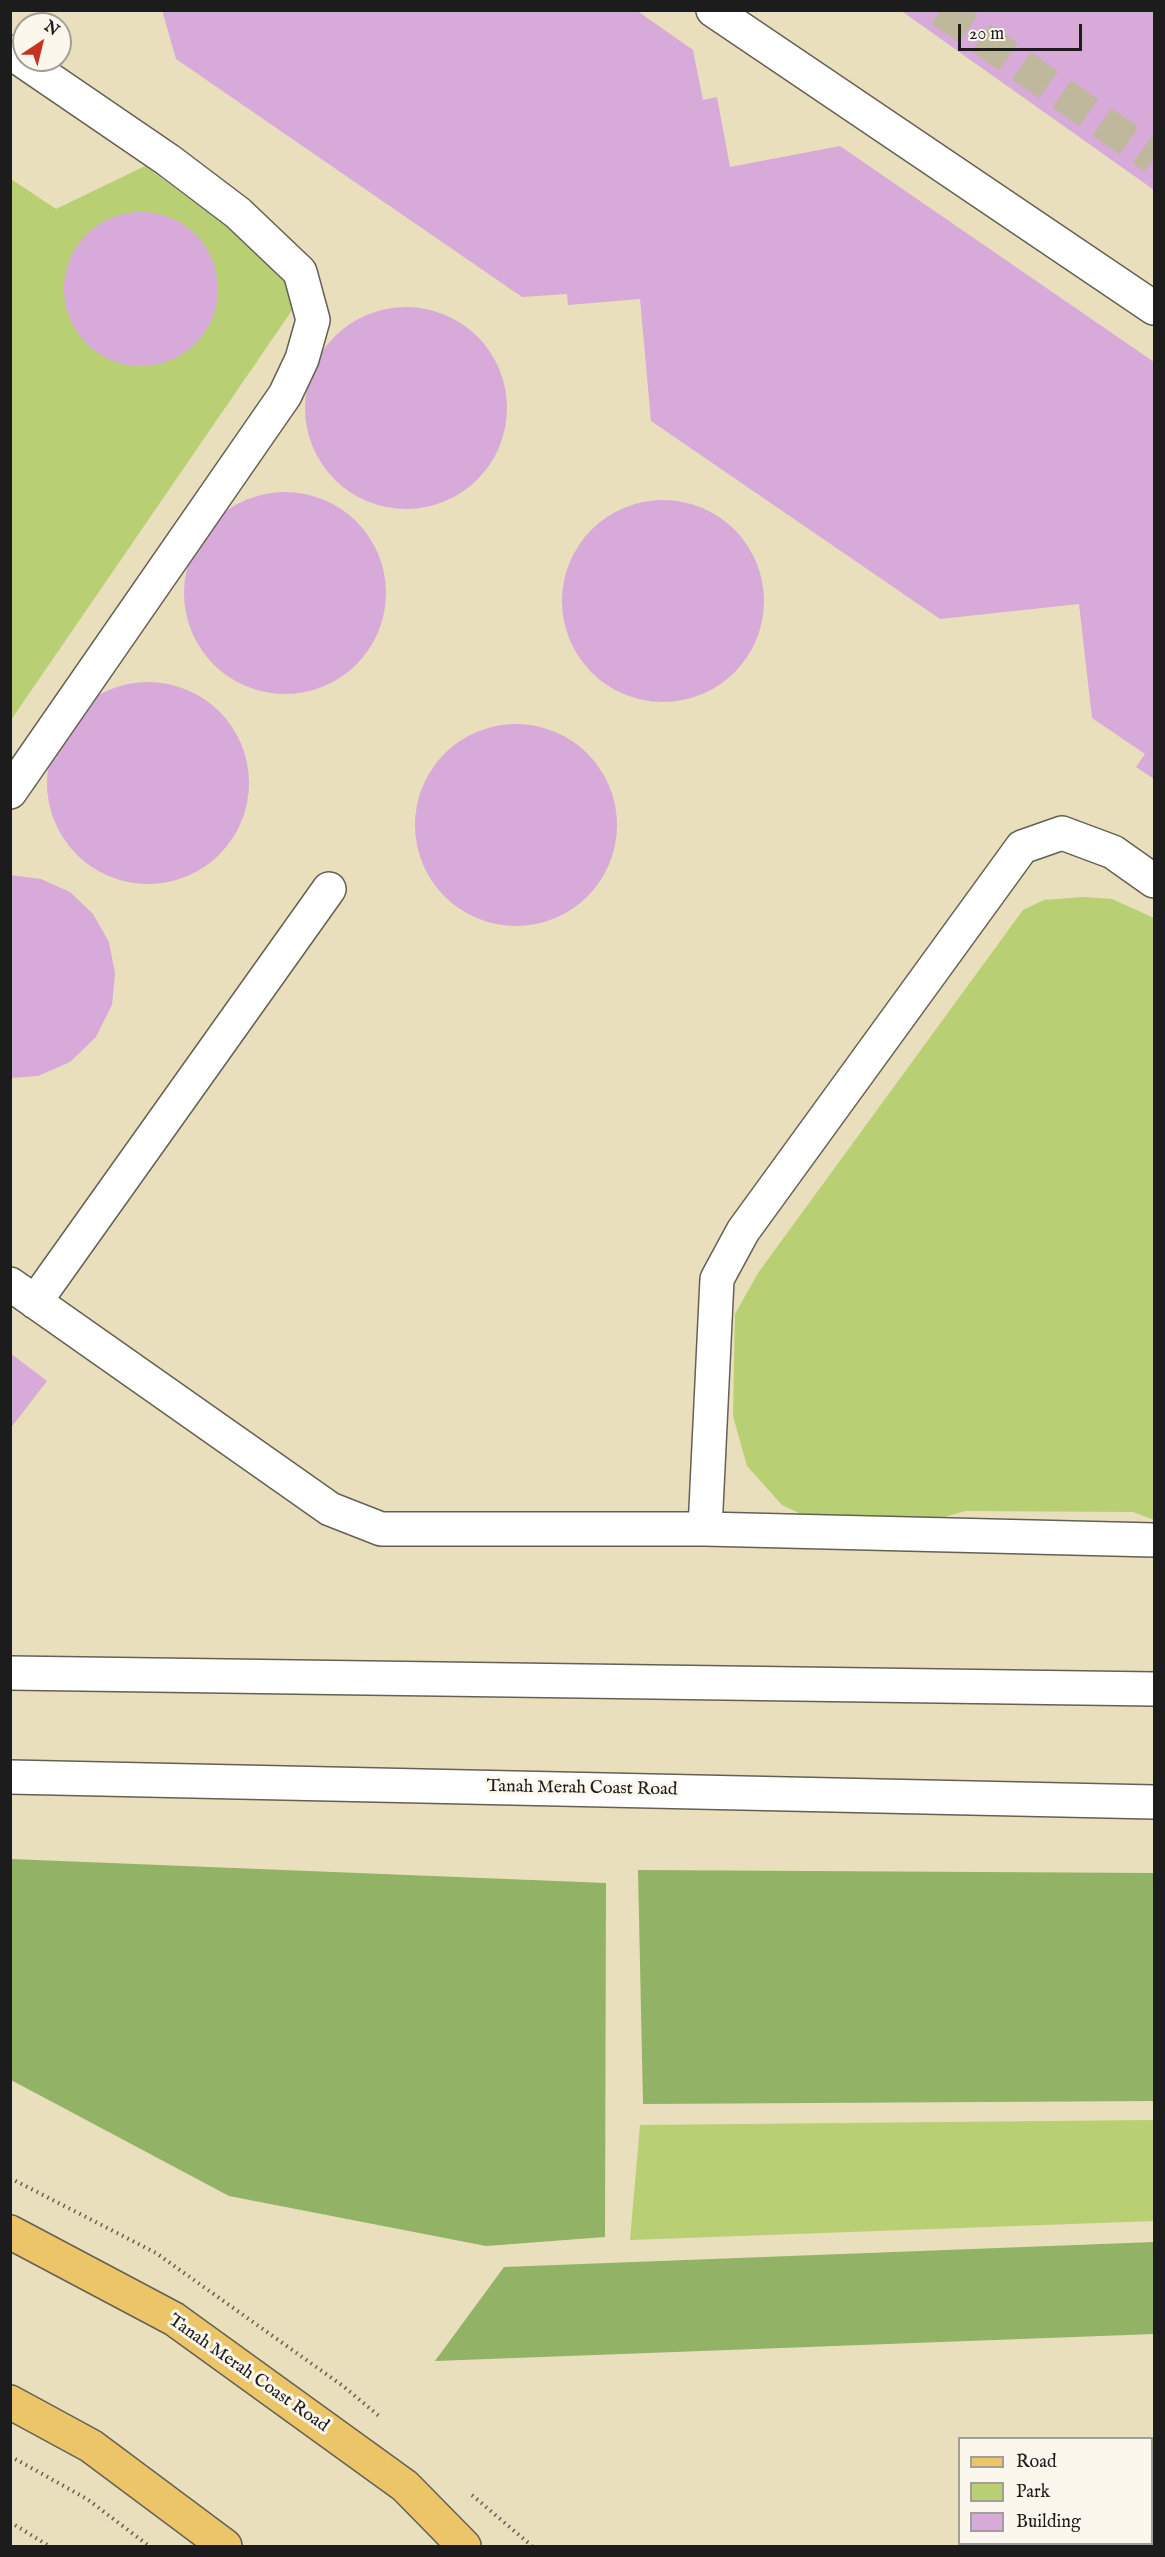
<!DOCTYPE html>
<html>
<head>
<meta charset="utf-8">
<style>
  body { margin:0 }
  #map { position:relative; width:1165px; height:2557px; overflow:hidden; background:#e9dfbc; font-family:"IM FELL English",serif }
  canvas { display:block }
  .frame { position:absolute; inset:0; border:12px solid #1c1c1c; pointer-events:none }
  .legend { position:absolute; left:958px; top:2437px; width:195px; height:108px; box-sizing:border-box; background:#fbf7ec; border:2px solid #a29f99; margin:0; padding:8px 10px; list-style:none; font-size:18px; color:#1c1c1c }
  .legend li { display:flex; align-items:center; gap:12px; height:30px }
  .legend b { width:30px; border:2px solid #a29f99 }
  .north { position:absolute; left:12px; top:12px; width:60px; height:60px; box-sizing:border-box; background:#fbf7ec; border:2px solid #a29f99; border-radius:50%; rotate:35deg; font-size:16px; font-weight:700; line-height:24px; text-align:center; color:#1c1c1c }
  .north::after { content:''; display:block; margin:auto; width:21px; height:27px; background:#c8321e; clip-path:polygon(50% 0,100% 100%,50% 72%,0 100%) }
  .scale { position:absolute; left:958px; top:24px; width:124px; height:27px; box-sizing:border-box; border:3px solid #1c1c1c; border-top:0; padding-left:8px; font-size:18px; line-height:21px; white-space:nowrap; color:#1c1c1c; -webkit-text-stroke:4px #fbf7ec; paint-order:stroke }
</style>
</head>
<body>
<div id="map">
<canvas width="1165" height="2557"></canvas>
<div class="frame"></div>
<ul class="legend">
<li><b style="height:8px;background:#edc569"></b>Road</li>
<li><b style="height:16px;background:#b8cf74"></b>Park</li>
<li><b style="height:16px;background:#d7aad9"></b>Building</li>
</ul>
<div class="north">N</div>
<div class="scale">20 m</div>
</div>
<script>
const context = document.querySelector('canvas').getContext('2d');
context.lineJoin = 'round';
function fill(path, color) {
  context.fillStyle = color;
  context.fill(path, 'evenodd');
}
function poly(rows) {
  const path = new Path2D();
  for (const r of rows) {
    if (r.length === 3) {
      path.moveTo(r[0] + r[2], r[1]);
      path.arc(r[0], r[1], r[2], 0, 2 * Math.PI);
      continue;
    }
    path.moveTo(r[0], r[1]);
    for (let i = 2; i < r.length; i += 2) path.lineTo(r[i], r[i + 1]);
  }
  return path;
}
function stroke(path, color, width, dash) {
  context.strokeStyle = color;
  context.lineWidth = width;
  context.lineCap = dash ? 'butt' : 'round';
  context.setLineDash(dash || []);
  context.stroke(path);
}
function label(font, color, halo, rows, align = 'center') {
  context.font = font + ' "IM FELL English",serif';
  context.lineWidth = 6;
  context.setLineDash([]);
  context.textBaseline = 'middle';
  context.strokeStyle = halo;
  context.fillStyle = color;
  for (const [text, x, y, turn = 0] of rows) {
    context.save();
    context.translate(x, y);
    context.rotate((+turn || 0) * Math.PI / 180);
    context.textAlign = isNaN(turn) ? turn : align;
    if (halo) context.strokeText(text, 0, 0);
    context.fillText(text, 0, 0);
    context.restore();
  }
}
const green = poly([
  [145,166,308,287,11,720,11,179,56,209],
  [1084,897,1112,899,1154,918,1154,1520,1133,1512,965,1511,917,1525,820,1523,782,1505,747,1466,733,1416,735,1314,758,1273,1023,910,1044,900],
  [1154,2120,1154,2221,630,2240,640,2125]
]);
const forest = poly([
  [11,1859,606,1883,605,2237,486,2246,229,2196,11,2080],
  [638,1870,1154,1873,1154,2101,643,2104],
  [1154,2242,1154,2334,435,2361,504,2267]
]);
const building = poly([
  [162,10,636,10,693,50,703,100,717,97,730,167,840,146,1154,362,1154,779,1136,767,1145,754,1092,718,1079,604,940,619,651,421,640,299,568,305,567,294,522,297,176,59],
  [900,10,1154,10,1154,190],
  [141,289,77],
  [406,408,101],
  [285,593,101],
  [663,601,101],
  [148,783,101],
  [516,825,101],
  [10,875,41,879,70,892,93,914,109,942,115,973,112,1005,96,1037,70,1062,38,1076,10,1078],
  [10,1353,47,1381,10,1429]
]);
const minorTunnel = poly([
  [941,10,1154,158]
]);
const path = poly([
  [10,2178,156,2253,343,2386,379,2416],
  [10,2456,87,2499,149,2546],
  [472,2495,532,2546],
  [10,2522,49,2546]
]);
const minor = poly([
  [713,10,1154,308],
  [10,52,168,160,238,213,300,272,313,320,302,359,285,395,10,792],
  [10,1284,330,1509,381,1529,705,1529,1154,1540],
  [35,1302,329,889],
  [705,1529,717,1279,743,1231,1022,847,1062,833,1113,852,1154,881],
  [10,1673,1154,1689],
  [10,1777,1154,1802]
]);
const major = poly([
  [10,2232,174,2319,405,2486,464,2546],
  [10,2402,91,2446,225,2546]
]);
const streetNames = [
  ["Tanah Merah Coast Road",582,1789,1],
  ["Tanah Merah Coast Road",248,2374,35]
];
fill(green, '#b8cf74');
fill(forest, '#92b266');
fill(building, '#d7aad9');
stroke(minorTunnel, '#c0b89c', 33, [33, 16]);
stroke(minor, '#646054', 36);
stroke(major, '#646054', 36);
stroke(path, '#646054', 4, [1.5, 4.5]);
stroke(minor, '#fff', 33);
stroke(major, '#edc569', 33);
label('18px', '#1c1c1c', '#fbf7ec', streetNames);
</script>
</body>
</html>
